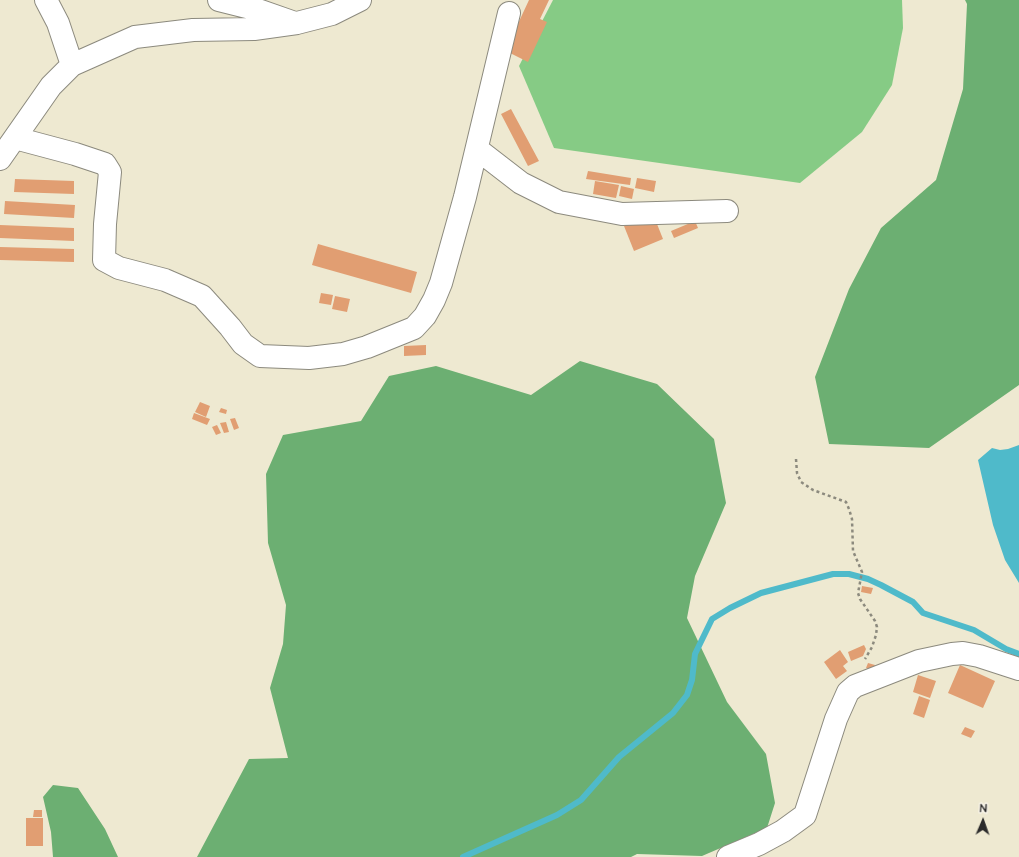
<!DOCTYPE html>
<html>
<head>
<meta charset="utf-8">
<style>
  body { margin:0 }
  #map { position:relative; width:1019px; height:857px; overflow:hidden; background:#eee9d1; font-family:"Architects Daughter",sans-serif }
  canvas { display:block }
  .north { position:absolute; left:963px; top:801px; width:40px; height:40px; -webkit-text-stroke:3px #f7f3e8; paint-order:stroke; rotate:2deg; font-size:11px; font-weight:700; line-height:16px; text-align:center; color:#2b2b2b }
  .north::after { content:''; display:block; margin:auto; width:14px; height:18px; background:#2b2b2b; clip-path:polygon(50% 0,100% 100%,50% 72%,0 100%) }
</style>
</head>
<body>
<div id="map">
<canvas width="1019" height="857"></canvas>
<div class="north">N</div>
</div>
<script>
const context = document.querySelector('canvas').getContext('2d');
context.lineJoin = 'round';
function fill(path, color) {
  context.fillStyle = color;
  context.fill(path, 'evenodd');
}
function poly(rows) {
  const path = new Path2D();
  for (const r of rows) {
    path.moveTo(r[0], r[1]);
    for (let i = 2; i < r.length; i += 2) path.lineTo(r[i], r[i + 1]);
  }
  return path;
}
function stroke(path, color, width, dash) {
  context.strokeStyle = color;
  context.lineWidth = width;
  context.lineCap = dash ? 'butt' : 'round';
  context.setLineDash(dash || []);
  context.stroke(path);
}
const green = poly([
  [553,0,902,0,903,28,892,85,862,132,800,183,554,148,519,66]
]);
const forest = poly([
  [965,0,1019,0,1019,385,929,448,829,444,815,377,849,289,881,228,936,180,963,89,967,4],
  [580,361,657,384,714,439,726,503,695,576,687,618,727,702,766,754,775,803,767,828,702,856,637,854,631,857,197,857,249,759,288,758,270,688,283,644,286,605,268,543,266,474,283,435,361,421,389,376,436,366,531,395],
  [53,785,78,788,105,829,118,857,53,857,51,832,43,797]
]);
const water = poly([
  [1019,445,1019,583,1005,560,993,525,978,460,992,448,1000,450,1008,449]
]);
const stream = poly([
  [463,857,557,815,581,800,619,757,673,713,687,695,692,680,695,654,712,619,730,608,761,593,833,574,849,574,868,579,881,585,913,602,923,613,974,630,1006,649,1019,654]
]);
const building = poly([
  [529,0,549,0,540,19,547,22,528,62,508,52,502,58],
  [511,109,539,161,528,166,501,114],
  [588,171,631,178,630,185,586,179],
  [637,178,656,181,654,192,635,188],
  [15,179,74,181,74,194,14,192],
  [595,181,619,185,616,198,593,194],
  [621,186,634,189,632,199,619,196],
  [5,201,75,205,74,218,4,214],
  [653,214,663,239,634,251,624,226],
  [695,221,698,228,674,238,671,231],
  [0,225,74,228,74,241,0,238],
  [318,244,417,272,411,293,312,265],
  [0,247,74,249,74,262,0,260],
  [321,293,333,295,331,305,319,303],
  [335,296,350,299,347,312,332,309],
  [426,345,426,355,404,356,404,346],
  [200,402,210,406,206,417,195,412],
  [221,408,227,410,226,414,219,412],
  [194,413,210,419,207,425,192,419],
  [235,418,239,428,234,430,230,419],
  [226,422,229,432,224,433,220,423],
  [217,425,221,433,216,435,212,427],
  [862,586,873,588,871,594,861,592],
  [864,645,866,649,863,656,851,661,848,652],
  [840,650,848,662,843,666,847,671,836,679,824,662],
  [868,663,875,665,873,671,866,668],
  [960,665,995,681,983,708,948,693],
  [918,675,936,681,930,698,913,692],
  [919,696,930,700,924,718,913,714],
  [965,727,975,731,971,738,961,734],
  [34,810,42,810,42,817,33,817],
  [26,818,43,818,43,846,26,846]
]);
const path = poly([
  [796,459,797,473,801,482,813,490,846,502,849,509,852,519,853,551,862,572,858,593,860,599,875,621,877,627,876,635,872,647,865,659]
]);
const minor = poly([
  [46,0,58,23,72,65],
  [219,0,255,9,292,22],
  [15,138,75,154,105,164,110,172,105,224,104,260,119,268,165,280,202,296,230,327,243,344,260,356,309,358,343,354,367,347,414,328,425,316,434,300,441,283,465,197,509,13],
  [477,149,521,183,559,202,622,214,727,211],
  [0,159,51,86,72,65,135,37,193,30,254,29,297,23,332,14,360,0],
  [728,857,759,844,783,831,805,815,836,719,848,692,855,686,919,661,952,654,963,653,979,656,1019,669]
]);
fill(green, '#86cb85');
fill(forest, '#6caf72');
fill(water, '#4fbaca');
stroke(stream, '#4fbaca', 6);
fill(building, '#e19e72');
stroke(minor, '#8c8a7e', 24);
stroke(path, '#8c8a7e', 2.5, [3, 3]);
stroke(minor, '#fff', 22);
</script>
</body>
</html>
